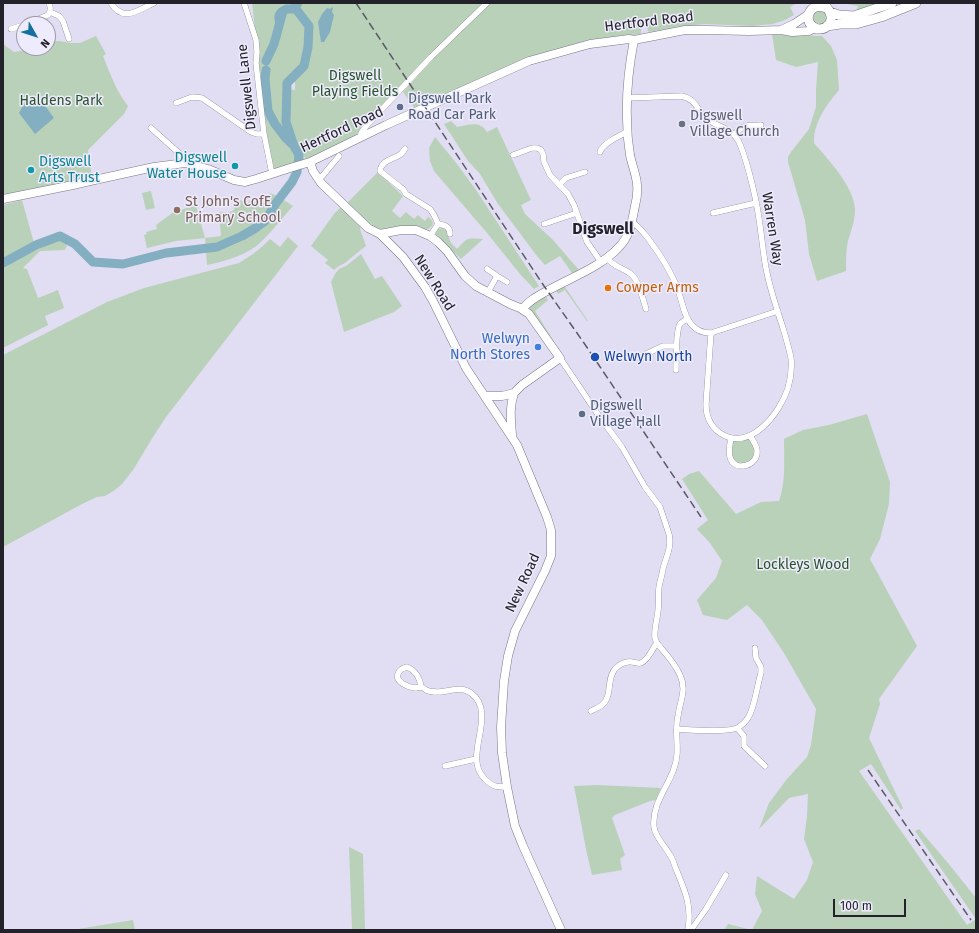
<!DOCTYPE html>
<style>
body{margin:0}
#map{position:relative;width:979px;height:933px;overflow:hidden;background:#e1ddf2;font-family:"Fira Sans",sans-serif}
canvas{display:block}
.frame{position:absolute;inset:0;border:4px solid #232129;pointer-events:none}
.north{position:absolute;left:16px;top:16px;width:40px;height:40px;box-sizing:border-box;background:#eeebfc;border:1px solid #9d9aa8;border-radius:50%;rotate:129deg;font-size:11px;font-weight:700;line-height:16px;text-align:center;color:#232129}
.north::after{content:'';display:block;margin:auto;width:14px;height:18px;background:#13709f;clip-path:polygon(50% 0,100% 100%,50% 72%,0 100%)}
.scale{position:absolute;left:833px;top:899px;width:73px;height:18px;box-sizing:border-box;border:2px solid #232129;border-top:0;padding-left:5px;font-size:12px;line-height:14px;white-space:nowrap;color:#232129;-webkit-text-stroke:3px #eeebfc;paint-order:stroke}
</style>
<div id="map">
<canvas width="979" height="933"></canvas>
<div class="frame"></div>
<div class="north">N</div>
<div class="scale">100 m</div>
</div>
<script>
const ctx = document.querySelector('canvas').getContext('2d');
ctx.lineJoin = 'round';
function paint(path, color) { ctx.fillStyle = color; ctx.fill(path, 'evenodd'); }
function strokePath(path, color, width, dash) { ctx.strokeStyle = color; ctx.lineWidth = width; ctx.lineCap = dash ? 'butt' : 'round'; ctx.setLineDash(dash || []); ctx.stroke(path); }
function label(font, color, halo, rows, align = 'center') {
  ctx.font = font + ' "Fira Sans",sans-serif'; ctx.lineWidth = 3; ctx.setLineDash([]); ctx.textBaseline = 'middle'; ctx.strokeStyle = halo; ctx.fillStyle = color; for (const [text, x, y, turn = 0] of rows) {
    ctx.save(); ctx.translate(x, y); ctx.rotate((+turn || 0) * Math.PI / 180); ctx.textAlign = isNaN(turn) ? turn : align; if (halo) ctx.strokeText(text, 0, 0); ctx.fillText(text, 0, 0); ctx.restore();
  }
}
const green = new Path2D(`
 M252 3H483L415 70 352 140 306 161 301 149 305 161 275 169C263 150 265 114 263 91 263 85 261 79 260 73 257 50 255 26 252 3ZM295 73V90L285 89 286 82Z
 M490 3H797L790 7 794 15 785 20 773 24 753 26 703 24 649 32 647 28 646 18H641V34L632 35 593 41 558 49 528 59 415 109 403 92 433 59Z
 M842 3H885L856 12 858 6Z
 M822 9 827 14V21L821 25 814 23 812 15 815 11Z
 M772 34 822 36 831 46 837 60 839 90C829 102 819 115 815 131 814 135 814 139 814 143 828 159 855 188 855 210 855 223 849 235 847 246 846 254 846 263 846 271L817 281 809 254 805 220 788 162V157L791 152 809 129 816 107V90L818 62 796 67 776 60Z
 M96 36 106 54 103 56C110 73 116 91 128 106L124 114 88 150 92 178 75 180 3 197V44L14 52 25 50 28 48H48V42L59 41 71 43H80Z
 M451 121 457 127C468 125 480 120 487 132L497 127 531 200 521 205 525 214 553 240 579 270 572 273 560 256 545 265 537 256 498 204 480 174 468 161 444 124Z
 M435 137 457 164 476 190 539 286 534 289 520 274 487 233 434 171 430 161 429 148Z
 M378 172 403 196 392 211 400 218 406 212 414 219 418 215 425 221 428 217C436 222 433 227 426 230H381C368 223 357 213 347 203Z
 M151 191 155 208 146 210 142 193Z
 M270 193 279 197 293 206C283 217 273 230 262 241 248 255 226 261 207 265L205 238 176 241 147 248 144 235 147 234 146 232 157 229 156 225 175 211 196 206 205 238 221 236 219 212H230L234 210 235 200 244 201V205H248L249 201 257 202V203L261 204V202L266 203 267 198Z
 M22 200 34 243 20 252 3 258V205Z
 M342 206 361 226 360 229 366 246C359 251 352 257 345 263 341 265 338 266 334 270L325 263 328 260 311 246 334 214Z
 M442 228 446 230 451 243 457 249C468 237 466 238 483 239L461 259 436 235V233L438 229Z
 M288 237 298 246 166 417 153 437 133 470 122 484 115 490 105 496 97 497 82 504 3 547V355L107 302 144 288 239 263 253 254 264 245 270 239 280 247Z
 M60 239 68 243 65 250 40 251 23 268 27 269 38 298 58 290 64 308 45 316 48 325 3 348V266Z
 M361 254 375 279 382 276 402 306 394 312 344 332 331 282 335 274 339 269 346 266Z
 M563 284 588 321H587L565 290 558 294 555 288Z
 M545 295 548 300 535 311 553 340 551 341 530 311V305Z
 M867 414 890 482 889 504 880 539 870 559 917 646 879 699 880 704 869 738 903 808 901 810 871 764 859 771 967 925 976 919 915 831 919 829 948 863 976 898V930H724L728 924 752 930 762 911 755 894 757 876 794 899 807 880 813 862 804 839 807 816 808 794 789 798 759 829 769 803 787 779 807 757 811 745 816 709 784 653 762 620 747 605 727 620 703 615 697 600 716 578 722 561 710 543 697 529 708 520 682 479 689 474 699 471 736 514 761 502 779 501C786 481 784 460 784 439L803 430 829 425Z
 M748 438 750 439 755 449 754 458 748 463C745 463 740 464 738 463 729 460 731 448 733 441Z
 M597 785 661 788 656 800 650 801 615 815 612 818 625 855 620 859 622 870 592 875 587 854 574 786Z
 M349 847 363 854 365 930H352Z
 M133 920 135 930H72Z`);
const water = new Path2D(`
 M286 7 287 9 285 11 280 29 278 28C274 21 272 15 279 8Z
 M333 7 332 12 334 15 330 32 324 42H321L318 22 322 14 327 8 330 9Z
 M36 98 46 107 54 118 35 134 19 113 24 104Z`);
const stream = new Path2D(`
 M296 9 299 8 302 3`);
const river = new Path2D(`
 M266 61 274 44 283 11 287 9H296
 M266 70 265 79 268 111 275 124 285 137 292 144
 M3 263 36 245 60 236 75 244 93 262 123 264 166 253 217 247 242 236 254 229 265 221 276 203 292 182 297 172 299 155 294 146 286 122 287 83 304 66 308 47 309 26 296 9V6L295 3`);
const street = new Path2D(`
 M111 3C123 23 138 10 154 3
 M244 3 256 40 257 52 256 63 258 81 264 134 271 169
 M50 12 59 16 63 21 69 39
 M27 24 48 15C51 11 51 8 49 3
 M11 29 24 25
 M627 98 682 96C699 101 695 109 706 118 716 127 730 127 738 140 743 150 746 161 749 172 753 187 757 203 759 219 762 237 763 255 767 273 771 292 777 310 783 328 786 338 789 348 791 358 792 368 791 378 788 388 780 413 750 453 720 433 710 426 706 416 706 404L711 333
 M176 103 192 97 202 98 251 132 257 134H264
 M151 128 180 154 185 163
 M734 135C743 124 748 126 761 125
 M361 137V133L368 124 431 57 487 3
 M405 149C404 150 402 153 401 154 393 160 382 159 380 171L400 187 403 189 406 194 430 209 434 215 438 224C444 225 450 226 450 234
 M600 152C603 143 619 136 627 132
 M513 155 532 148H537L541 150 543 154 544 162 550 175 568 194 574 205 587 242 601 262
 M319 180 339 156
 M559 185 566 178 585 172
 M713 213 756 203
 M632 222C638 226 643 232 647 237 660 254 671 271 678 290 682 301 684 317 692 325 697 331 703 333 711 333L778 311
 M544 224 577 213
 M430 236 438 224
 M607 258C615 268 622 267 631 274 639 280 643 300 646 309
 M487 269 497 276 507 282
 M488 292 497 276
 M646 354 663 346H676
 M560 358 599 416 622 447 645 487 660 507 669 534C672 547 666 557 663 569 662 575 660 581 659 587 658 595 659 603 658 611 657 620 654 629 655 638 656 643 658 644 661 648 668 656 676 666 680 675 687 690 680 701 678 716 675 729 678 742 677 755 675 781 651 800 654 827 655 837 665 846 670 855 673 859 674 864 676 869 685 891 692 905 688 930
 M676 370C676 362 676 330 680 324 682 322 685 320 688 319
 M731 438C730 444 728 451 730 457 734 473 759 466 757 450 756 445 753 440 750 436
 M421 687C420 678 415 670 407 667 403 668 399 670 398 674 395 682 408 687 415 688 417 688 419 687 421 687 421 687 426 689 426 690 430 692 434 692 438 692 450 692 460 685 471 693 499 714 461 757 485 779 488 782 491 785 495 786 499 787 503 787 507 787
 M591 711C594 709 599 708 602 705 613 696 606 679 615 669 620 664 625 661 632 662 635 662 638 664 641 663 648 660 652 650 656 644
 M737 728 744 736V746L765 766
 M677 729C690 730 729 733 739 727 742 725 746 721 748 718 755 707 757 685 761 673V667L756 658 755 648
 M445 766 476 759
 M691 930 706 909 726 875`);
const secondary = new Path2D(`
 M781 30 794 24 809 14
 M310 162 313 171 321 183 368 228 380 234 401 230H416L430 236 438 242 447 251 465 276 476 286 510 304 520 308 529 314 560 358 522 385 514 393 502 396H485
 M3 199 73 185 90 181 154 167 185 163 208 169 234 180 245 182 256 179 290 168 310 162 386 125 529 61 590 44 629 39 634 40 685 30H706L749 31 781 30 792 32 809 31 815 28
 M380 234 403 257 425 287 433 301 466 368 517 445 547 517 551 530V556L545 571 515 631 508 656 504 681 501 727 502 753 507 787 515 826 523 846 561 930
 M523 309C528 301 538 296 547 291 570 278 601 267 619 247 630 236 632 221 635 206 637 198 638 192 637 184 636 174 632 165 630 155 628 143 627 131 627 119 626 93 629 66 634 40
 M512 435C511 419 509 409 514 393`);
const primary = new Path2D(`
 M823 3C825 6 829 9 830 13 834 21 827 30 818 29 801 25 808 0 826 8
 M830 12 839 15 854 16 892 3
 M827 26 840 24H856L881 17 916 3`);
const rail = new Path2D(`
 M356 3 544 286 584 343 701 517
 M868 770 971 920`);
const markers = [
 [400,107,4,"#5c6f8a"],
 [682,124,4,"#6b7280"],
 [235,166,4,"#0f9aa8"],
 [31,170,4,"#0f9aa8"],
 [177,210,4,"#8d6e63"],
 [608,288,4,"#e8710a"],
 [538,347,4,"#3f7fe0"],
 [595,357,5,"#1a4fb4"],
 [582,414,4,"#5c6f8a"]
];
const streetNames = [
 ["Hertford Road",649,22,-7],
 ["Digswell Lane",247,87,-96],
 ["Hertford Road",342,130,-25],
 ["Warren Way",772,229,81],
 ["New Road",434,283,58],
 ["New Road",523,583,-65]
];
const parkNames = [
 ["Digswell",355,76],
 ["Playing Fields",355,92],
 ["Haldens Park",61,101],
 ["Lockleys Wood",803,565]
];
const serviceNames = [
 ["Digswell Park",408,99],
 ["Road Car Park",408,115],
 ["Digswell",590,406],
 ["Village Hall",590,422]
];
const worshipNames = [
 ["Digswell",690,116],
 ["Village Church",690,132]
];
const cultureNames = [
 ["Digswell",227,158],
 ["Water House",227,174],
 ["Digswell",39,162,"left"],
 ["Arts Trust",39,178,"left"]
];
const educationNames = [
 ["St John's CofE",185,202],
 ["Primary School",185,218]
];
const foodNames = [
 ["Cowper Arms",616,288]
];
const shopNames = [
 ["Welwyn",530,339],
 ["North Stores",530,355]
];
const transitNames = [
 ["Welwyn North",604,357]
];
const quarterNames = [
 ["Digswell",603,230]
];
paint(green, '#b9d1b9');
paint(water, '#83afc1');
strokePath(stream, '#83afc1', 1.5);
strokePath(river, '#83afc1', 9);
strokePath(street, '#7a7689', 6);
strokePath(secondary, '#7a7689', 9);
strokePath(primary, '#7a7689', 10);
strokePath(street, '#fff', 5.5);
strokePath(secondary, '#fff', 8);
strokePath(primary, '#fff', 9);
strokePath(rail, '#5b5965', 1.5, [8, 4]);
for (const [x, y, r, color] of markers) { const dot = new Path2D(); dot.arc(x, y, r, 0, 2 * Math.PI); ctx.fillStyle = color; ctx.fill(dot); strokePath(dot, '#eeebfc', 1.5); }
label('14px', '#232129', '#eeebfc', streetNames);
label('14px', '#27532a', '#eeebfc', parkNames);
label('14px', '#4e5e75', '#eeebfc', serviceNames, 'left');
label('14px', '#5b616d', '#eeebfc', worshipNames, 'left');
label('14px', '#0d838f', '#eeebfc', cultureNames, 'right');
label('14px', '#785e54', '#eeebfc', educationNames, 'left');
label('14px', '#c56008', '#eeebfc', foodNames, 'left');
label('14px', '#366cbe', '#eeebfc', shopNames, 'right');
label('14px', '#164399', '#eeebfc', transitNames, 'left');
label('bold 16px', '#232129', '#eeebfc', quarterNames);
</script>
